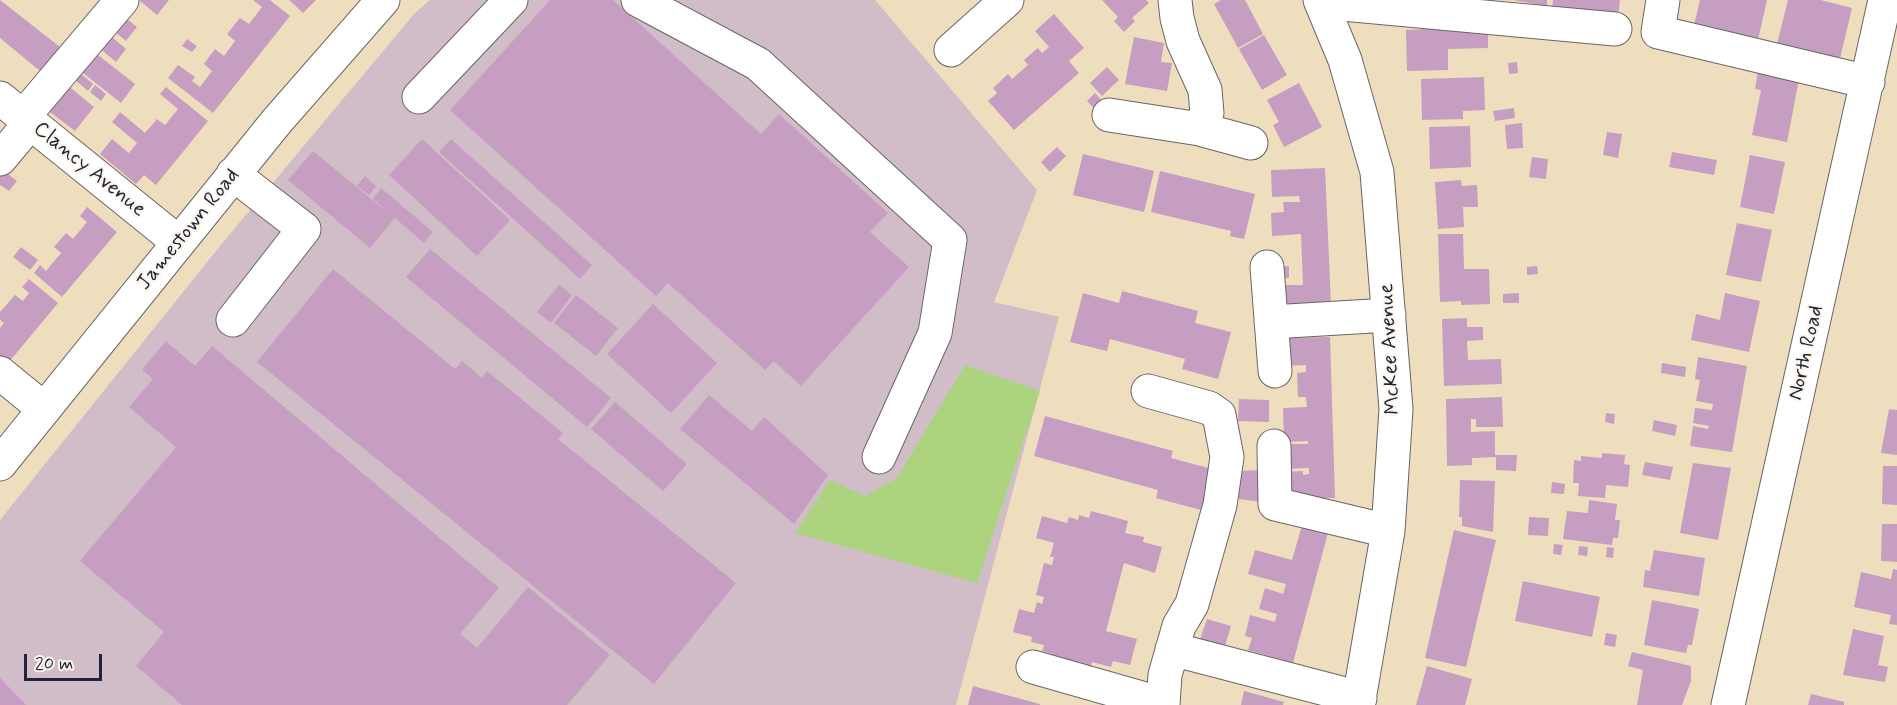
<!DOCTYPE html>
<style>
body{margin:0}
#map{position:relative;width:1897px;height:705px;overflow:hidden;background:#efdebd;font-family:Mynerve,sans-serif}
canvas{display:block}
.scale{position:absolute;left:24px;top:654px;width:78px;height:27px;box-sizing:border-box;border:3px solid #22223b;border-top:0;padding-left:8px;font-size:18px;line-height:21px;white-space:nowrap;color:#22223b;-webkit-text-stroke:4px #fbf7ec;paint-order:stroke}
</style>
<div id="map">
<canvas width="1897" height="705"></canvas>
<div class="scale">20 m</div>
</div>
<script>
const ctx = document.querySelector('canvas').getContext('2d');
ctx.lineJoin = 'round';
function paint(path, color) { ctx.fillStyle = color; ctx.fill(path, 'evenodd'); }
function strokePath(path, color, width, dash) { ctx.strokeStyle = color; ctx.lineWidth = width; ctx.lineCap = dash ? 'butt' : 'round'; ctx.setLineDash(dash || []); ctx.stroke(path); }
function label(font, color, halo, rows, align = 'center') {
  ctx.font = font + ' Mynerve,sans-serif'; ctx.lineWidth = 4.5; ctx.setLineDash([]); ctx.textBaseline = 'middle'; ctx.strokeStyle = halo; ctx.fillStyle = color; for (const [text, x, y, turn = 0] of rows) {
    ctx.save(); ctx.translate(x, y); ctx.rotate((+turn || 0) * Math.PI / 180); ctx.textAlign = isNaN(turn) ? turn : align; if (halo) ctx.strokeText(text, 0, 0); ctx.fillText(text, 0, 0); ctx.restore();
  }
}
const industrial = new Path2D(`
 M430 0H671L673 3 678 0H875L1037 190 994 302 1059 317 956 705H0V520L220 246 414 14Z`);
const green = new Path2D(`
 M965 365 1040 391 977 583 795 533 830 480 865 496 897 478Z`);
const building = new Path2D(`
 M0 0 60 47 40 71 0 38Z
 M139 0H169L157 15Z
 M253 0H270L290 16 213 113 168 78 178 65 195 77 192 81 200 87 212 71 204 64 209 57 215 49 224 56 235 41 227 34 235 24 240 18 249 24 262 7Z
 M289 0H316L303 13Z
 M550 0H613L761 134 779 114 888 213 870 232 909 267 801 386 774 361 765 370 668 283 656 296 450 110Z
 M1102 0H1146L1149 3 1132 18 1135 21 1124 32 1114 21 1118 17Z
 M1221 0H1245L1263 34 1238 48 1214 4Z
 M1513 0H1547V6Z
 M1553 0H1620L1618 17 1552 8Z
 M1700 0H1767L1758 40 1694 25Z
 M1788 0H1821L1852 8 1839 63 1776 48Z
 M121 14 137 27 126 41 110 28Z
 M1054 14 1084 48 1069 61 1079 73 1014 130 988 101 997 93 993 88 1008 74 1012 79 1028 65 1024 60 1032 53 1038 48 1042 53 1049 47 1035 31Z
 M1488 26V48L1448 49V70L1407 71 1406 30Z
 M107 33 126 49 116 62 97 46Z
 M1264 35 1287 75 1262 90 1239 49Z
 M1134 37 1164 43 1161 62 1172 63 1167 91 1125 84Z
 M187 39 197 46 192 52 182 46Z
 M93 51 135 84 121 103 78 69Z
 M1517 62 1518 73 1509 74 1508 63Z
 M1107 67 1119 80 1102 96 1090 83Z
 M1758 71 1799 79 1787 142 1752 135 1761 90 1755 89Z
 M79 72 93 84 88 91 74 79Z
 M1484 77 1485 110 1463 111V119L1422 120 1421 79Z
 M1299 83 1322 127 1284 147 1273 125 1279 122 1267 100Z
 M66 84 94 107 75 131 46 109Z
 M95 85 106 94 101 101 90 92Z
 M166 87 208 121 156 185 144 175 136 184 100 154 112 139 129 153 137 143 112 122 120 112 145 133 157 119 165 125 178 109 160 94Z
 M1095 93 1104 103 1096 110 1087 101Z
 M1514 108 1515 118 1495 121 1493 111Z
 M1522 123 1523 148 1507 149 1505 125Z
 M1470 126 1471 167 1430 169 1429 127Z
 M1607 132 1622 134 1618 158 1603 155Z
 M422 139 510 220 477 256 389 175Z
 M451 139 592 265 580 279 439 152Z
 M1057 147 1066 156 1050 172 1041 162Z
 M313 151 392 216 373 199 381 188 433 232 424 243 395 218 370 248 288 180Z
 M1672 152 1717 160 1714 175 1669 167Z
 M1083 154 1154 171 1144 212 1073 195Z
 M1750 155 1785 162 1774 214 1740 207Z
 M1532 157 1548 159 1546 179 1529 177Z
 M0 168 17 181 9 191 0 185Z
 M1325 168 1331 304 1278 311 1277 285H1303L1301 234 1272 236 1271 213 1284 212 1283 202H1300L1299 196 1272 197 1271 170Z
 M1160 171 1255 194 1244 239 1230 236 1231 231 1151 212Z
 M365 176 376 186 369 195 357 186Z
 M1461 180 1462 186 1477 185 1478 207H1463L1464 227 1438 229 1435 182Z
 M87 207 117 232 62 297 34 273 40 265 46 271 61 253 54 247 66 233 73 239 87 222 80 216Z
 M1737 223 1772 230 1761 282 1726 275Z
 M1438 234H1463L1464 269H1489L1490 304 1461 305V301L1440 302Z
 M21 247 38 260 30 270 13 257Z
 M430 249 611 398 587 427 406 277Z
 M1289 266V278H1276L1275 267Z
 M1537 266 1538 274 1527 275V267Z
 M333 269 455 369 462 361 482 378 487 371 563 433 558 439 736 583 654 684 257 362Z
 M29 279 58 303 4 368 0 365V328L4 323 0 320V312L15 295 23 301 29 293 22 287Z
 M559 285 572 295 551 323 537 312Z
 M1122 291 1198 311 1195 323 1231 332 1218 379 1182 369 1185 359 1110 339 1107 351 1070 342 1083 293 1119 303Z
 M1519 293V303H1503V294Z
 M1725 293 1760 301 1749 352 1691 340 1696 314 1720 320Z
 M576 295 618 328 596 356 554 323Z
 M653 304 717 363 671 413 607 354Z
 M1467 318V327H1483V340L1467 341 1468 360 1501 359 1502 384 1444 386 1442 319Z
 M1330 337 1335 498H1297L1285 495 1284 472 1303 471V475L1309 474V468L1284 469 1283 444H1308V441L1284 442 1283 408 1307 407 1306 397H1298L1297 373 1306 372V365L1283 366 1282 338Z
 M166 341 195 366 212 346 499 588 460 634 477 648 528 587 610 655 567 705H182L136 666 164 632 80 561 176 447 129 407 153 379 142 370Z
 M1698 357 1747 366 1732 452 1690 446 1693 426 1708 429 1709 426 1693 423 1695 408 1712 410 1713 404 1696 401 1700 380 1695 379Z
 M1662 363 1686 367 1685 377 1661 373Z
 M709 395 752 431 764 417 828 475 794 524 680 429Z
 M1502 397 1503 427H1476V419H1471V432L1495 431V455H1517L1516 471 1496 470V457L1472 458V465L1447 466 1446 399Z
 M1239 399 1269 400V422L1238 421Z
 M615 402 687 464 663 491 591 429Z
 M1889 409 1897 410V455L1881 453Z
 M1606 413 1615 414 1614 424 1605 422Z
 M1045 416 1173 451 1171 458 1212 469 1201 510 1156 498 1158 490 1034 456Z
 M1654 420 1677 425 1675 436 1652 431Z
 M1602 453 1625 455 1624 464 1630 465 1628 487 1606 485 1605 498 1578 496 1579 483H1573L1574 460 1581 461V456L1602 458Z
 M1645 462 1673 467 1670 480 1642 475Z
 M1693 463 1731 468 1718 540 1680 533Z
 M1883 466H1897V505L1882 504Z
 M1261 470V502L1239 499V471Z
 M1460 480 1495 481 1493 532 1462 526V517H1459Z
 M1552 482 1565 484 1564 494 1551 493Z
 M1589 500 1617 504 1615 520H1620L1618 538H1613L1612 545 1563 539 1567 511 1588 513Z
 M1091 511 1128 521 1125 533 1144 537 1143 542 1162 547 1155 573 1124 563 1106 631 1137 639 1130 665 1113 661 1111 667 1092 662 1090 671 1050 660 1052 654 1042 651 1044 645 1031 642 1032 637 1013 632 1019 609 1034 613 1037 602 1042 604 1044 597 1036 595 1044 563 1052 565 1054 557H1050L1054 543 1036 538 1042 516 1067 523 1069 517 1078 520 1079 515 1089 518Z
 M1529 517 1549 518 1548 536 1528 535Z
 M1303 522 1329 529 1293 663 1248 650 1252 638 1245 636 1250 615 1275 622 1277 614 1259 609 1265 588 1283 594 1286 584 1248 574 1255 550 1292 560Z
 M1882 524H1897V562L1881 561Z
 M1454 530 1496 540 1466 667 1425 658Z
 M1554 544 1563 545 1561 555 1553 554Z
 M1579 546 1588 547 1587 556 1578 555Z
 M1607 547 1614 548 1613 558 1606 557Z
 M1654 550 1705 558 1699 596 1643 587 1645 570 1650 571Z
 M1893 569 1897 570V625L1889 624 1891 615 1854 607 1861 572 1891 579Z
 M1523 581 1600 597 1592 637 1515 621Z
 M1652 600 1699 609 1692 645H1688L1686 653 1644 645Z
 M1207 619 1231 626 1225 646 1200 639Z
 M1853 629 1884 636 1878 665 1888 667 1885 682 1843 675Z
 M1606 633 1617 635 1615 647 1604 645Z
 M1632 652 1691 666V681L1682 705H1637L1643 670 1628 666Z
 M1427 666 1472 679 1465 705H1416Z
 M0 678 26 705H0Z
 M973 686 1040 704V705H968Z
 M1244 691 1284 702 1283 705H1241Z
 M1811 694 1844 702V705H1808Z`);
const minor = new Path2D(`
 M638 0 758 64 950 240 935 333 879 457
 M1175 0 1177 18 1183 41 1205 90 1207 113 1200 129
 M1320 0 1345 60 1377 172 1396 409 1388 531 1358 705
 M1663 0 1658 32 1868 82
 M1321 2 1615 29
 M951 50 1007 0
 M419 97 511 0
 M0 98 178 242
 M1109 115 1200 129 1251 143
 M23 117 122 0
 M0 159 30 123
 M1267 267 1275 371
 M233 320 304 229 233 174
 M1271 322 1389 315
 M0 373 44 409
 M1148 391 1209 408 1219 415 1227 457 1220 505 1192 604 1179 626 1165 675 1163 705
 M1274 446 1275 504 1388 531
 M0 464 277 121 383 0
 M1172 649 1360 698
 M1033 667 1163 704
 M1728 705 1885 0`);
const streetNames = [
 ["Clancy Avenue",89,170,39],
 ["Jamestown Road",189,230,-51],
 ["McKee Avenue",1391,349,-93],
 ["North Road",1807,353,-77]
];
paint(industrial, '#d1bdc8');
paint(green, '#acd37d');
paint(building, '#c69ec1');
strokePath(minor, '#6a6468', 35);
strokePath(minor, '#fff', 33);
label('21px', '#22223b', '#fbf7ec', streetNames);
</script>
